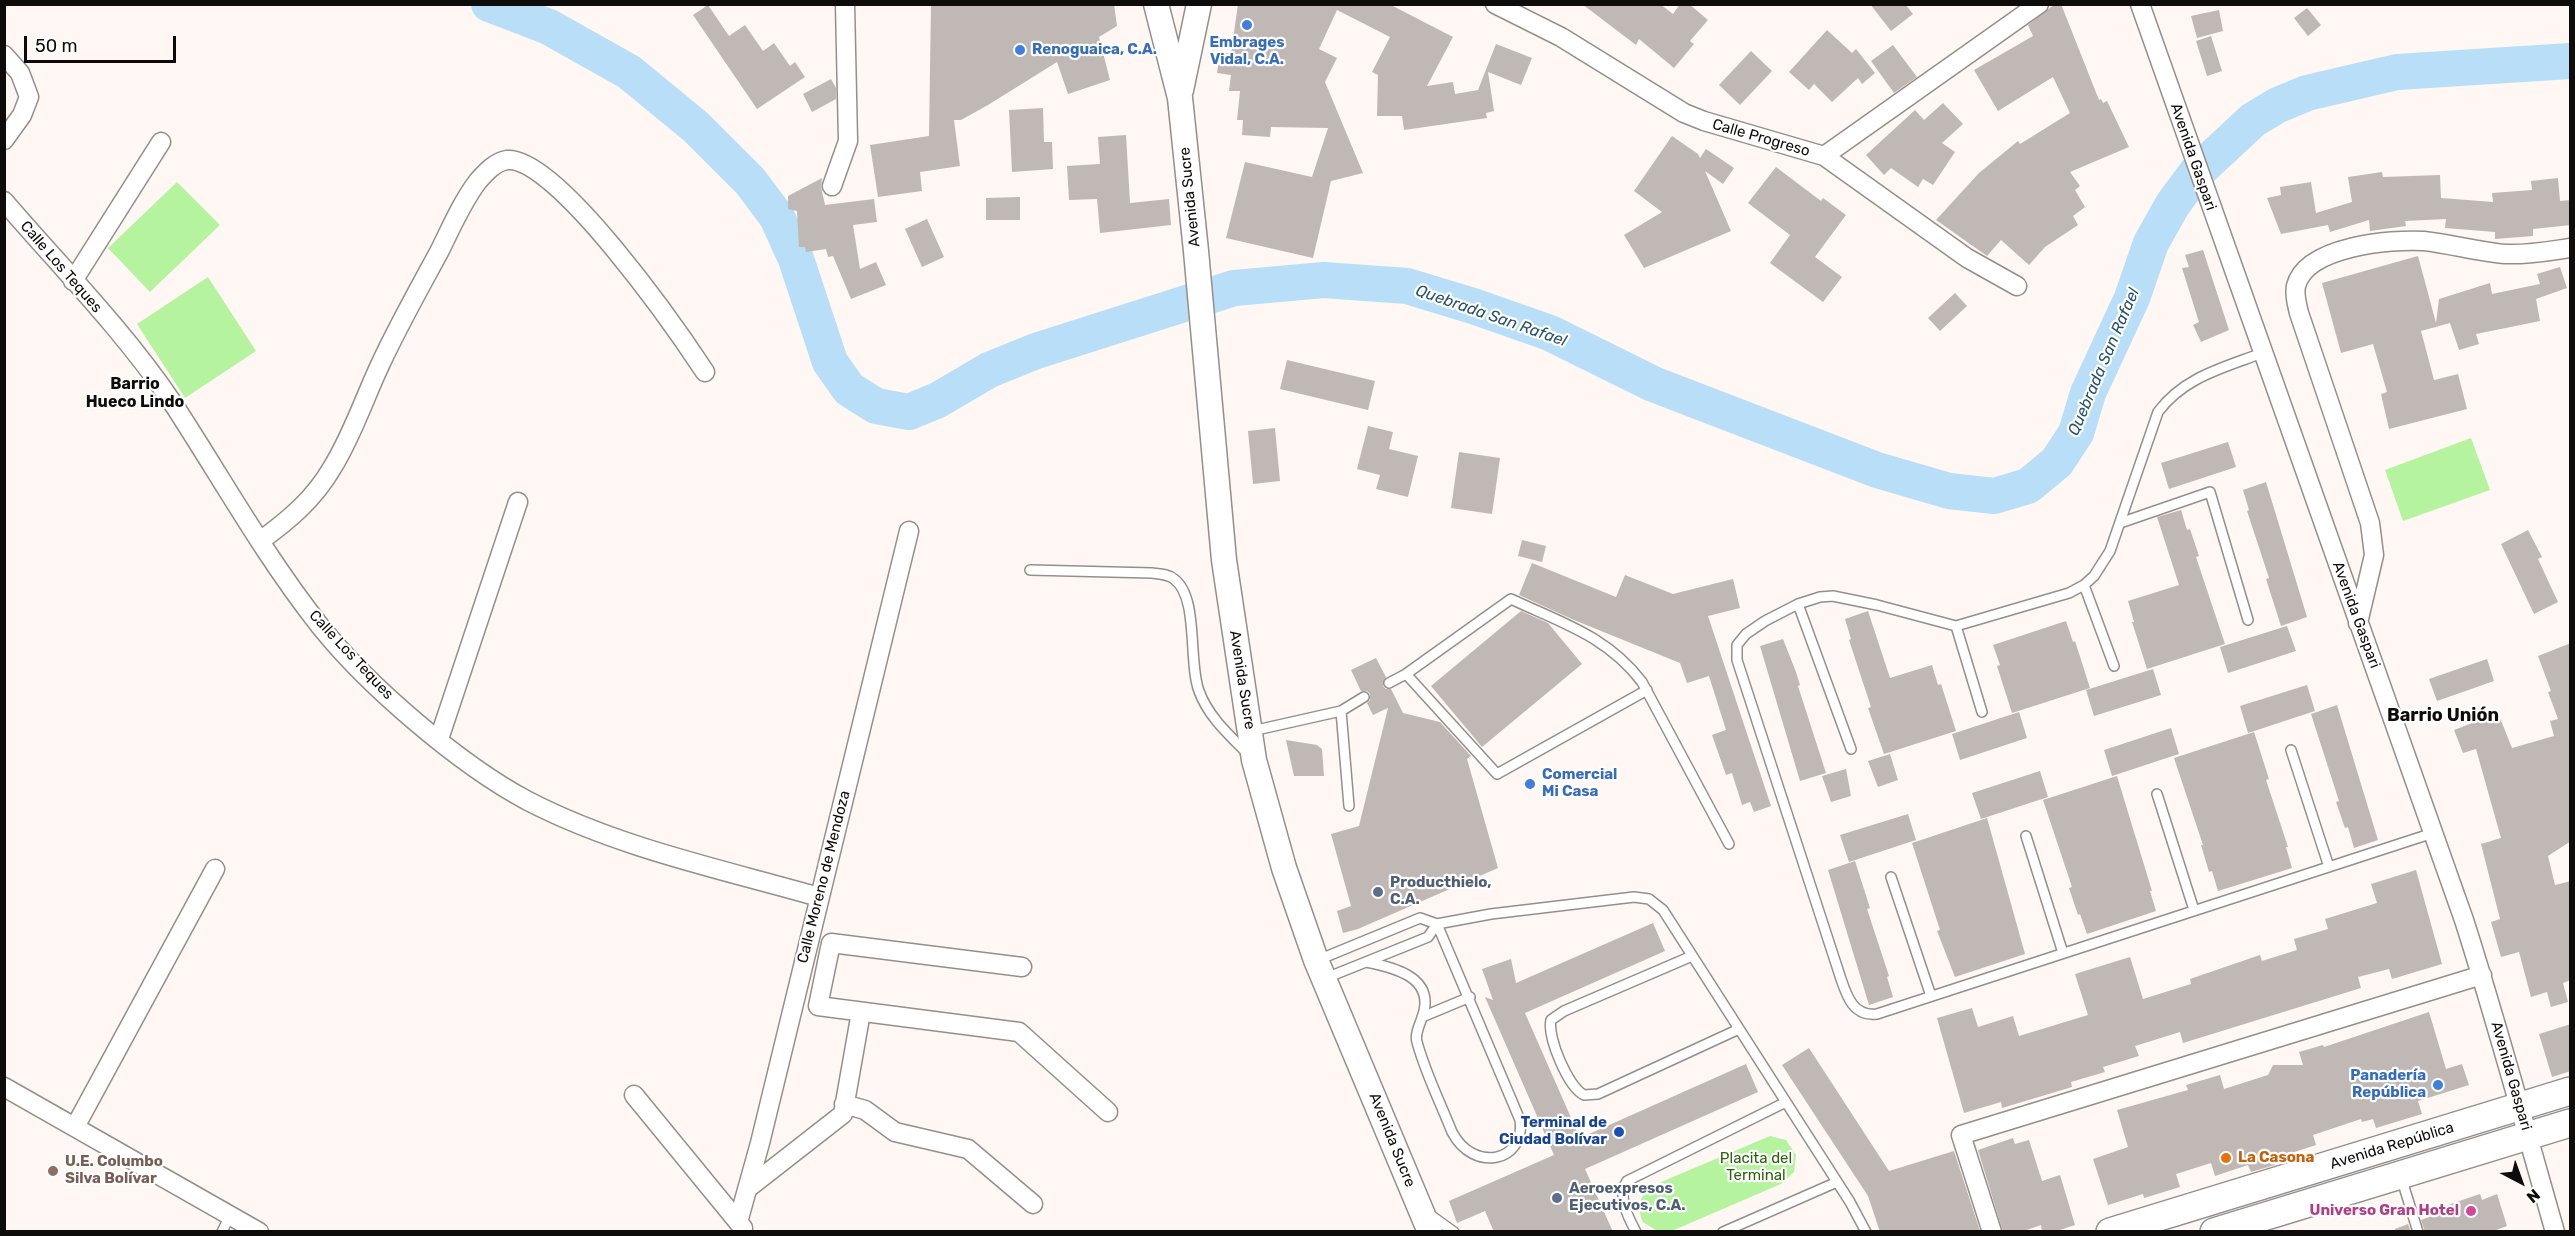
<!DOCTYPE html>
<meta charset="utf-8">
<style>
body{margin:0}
#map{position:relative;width:2575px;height:1236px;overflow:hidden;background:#fef7f3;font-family:Rubik,sans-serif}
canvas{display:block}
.frame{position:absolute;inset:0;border:6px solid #0e0c0a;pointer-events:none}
.north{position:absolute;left:2491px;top:1152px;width:60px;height:60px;-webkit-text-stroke:4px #fff;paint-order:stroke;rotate:139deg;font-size:16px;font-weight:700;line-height:24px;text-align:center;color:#0e0c0a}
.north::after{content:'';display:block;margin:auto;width:21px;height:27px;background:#0e0c0a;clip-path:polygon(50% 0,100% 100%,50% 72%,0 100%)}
.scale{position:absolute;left:24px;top:36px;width:152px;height:27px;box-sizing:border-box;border:3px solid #0e0c0a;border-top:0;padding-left:8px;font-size:18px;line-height:21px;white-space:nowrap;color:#0e0c0a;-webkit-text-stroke:4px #fff;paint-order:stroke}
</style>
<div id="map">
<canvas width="2575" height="1236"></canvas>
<div class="frame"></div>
<div class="north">N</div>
<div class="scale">50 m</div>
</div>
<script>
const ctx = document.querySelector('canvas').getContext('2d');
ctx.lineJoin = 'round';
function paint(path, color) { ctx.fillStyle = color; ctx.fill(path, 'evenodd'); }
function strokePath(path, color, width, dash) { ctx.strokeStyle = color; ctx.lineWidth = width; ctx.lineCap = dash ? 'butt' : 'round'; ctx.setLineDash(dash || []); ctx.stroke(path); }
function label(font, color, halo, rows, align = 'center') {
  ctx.font = font + ' Rubik,sans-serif'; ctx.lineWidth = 4.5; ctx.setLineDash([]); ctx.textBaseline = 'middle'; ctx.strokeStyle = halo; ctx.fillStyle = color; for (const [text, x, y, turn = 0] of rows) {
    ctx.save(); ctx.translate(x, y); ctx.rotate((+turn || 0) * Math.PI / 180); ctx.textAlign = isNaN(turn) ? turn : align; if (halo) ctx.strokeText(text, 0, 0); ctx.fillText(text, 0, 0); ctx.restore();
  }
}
const green = new Path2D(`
 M177 182 220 225 150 292 108 248Z
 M208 277 256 351 185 398 137 324Z
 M2471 438 2490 490 2403 521 2385 470Z
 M1770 1136 1786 1140 1796 1155 1794 1172 1781 1184 1674 1230 1657 1231 1643 1222C1636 1206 1640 1194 1654 1185Z`);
const river = new Path2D(`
 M489 4 549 27 629 72 696 127 750 181 777 217 796 259 830 362 849 389 876 406 909 412 938 400 989 370 1036 351 1234 288 1324 280 1407 286 1473 306 1550 333 1653 384 1877 470 1949 491 1994 496 2028 486 2057 462 2076 433 2088 393 2132 298 2151 243 2173 204 2196 173 2253 120 2278 105 2307 93 2397 72 2570 61`);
const building = new Path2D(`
 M931 4H1114L1117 26 1099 37 1110 80 1068 94 1057 62 988 105 961 120H954L960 166 920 172 922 191 878 197 870 145 929 136Z
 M1238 4H1389L1453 37 1427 86 1453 82 1455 94 1478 90 1496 44 1532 58 1521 85 1488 72 1494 111 1486 113 1487 118 1404 130 1402 116H1377L1378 75 1372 72 1390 37 1337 10 1319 49 1337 58 1325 82 1363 173 1331 181 1313 258 1226 238 1245 162 1312 177 1328 128 1271 127 1270 137 1242 135 1243 120H1237L1240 91H1229L1231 75 1217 73 1220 52 1231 54Z
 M1582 4H1660L1673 14 1680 4H1689L1708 20 1690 41 1694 44 1674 68 1639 39 1636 45Z
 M1870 4H1905L1913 14 1891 31Z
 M2055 4H2061L2099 100 2101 99 2103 103 2107 101 2129 147 2070 172 2080 186 2075 190 2085 207 2073 216 2078 225 2045 247 2029 265 2001 240 1987 256 1936 220 1979 173 2018 141 2020 144 2070 113 2053 77 1998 111 1974 70 2033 36 2028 25Z
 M708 5 729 36 745 25 763 51 774 43 790 66 795 62 805 77 757 109 693 15Z
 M2307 8 2321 25 2308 36 2294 18Z
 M2219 10 2223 31 2197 38 2191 16Z
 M1827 30 1852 53 1856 49 1875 73 1862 84 1858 78 1832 102 1814 84 1809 90 1789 72Z
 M2211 36 2222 71 2207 76 2196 41Z
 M1893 45 1917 77 1894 93 1871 61Z
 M1751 51 1772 71 1740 105 1719 85Z
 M831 79 836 88V99L812 112 803 94Z
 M1943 103 1963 124 1942 143 1955 152 1933 185 1923 179 1918 187 1891 168 1884 175 1866 155 1915 110 1924 120Z
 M1043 108 1044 142H1052L1053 169 1012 172 1009 110Z
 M1126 135 1130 203 1169 199 1171 225 1100 233 1097 199 1069 200 1067 166 1100 164 1098 137Z
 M1672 136 1698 154 1700 158 1706 149 1734 168 1723 184 1705 171 1731 231 1644 268 1624 235 1662 212 1634 191Z
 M1776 167 1821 201 1823 198 1846 215 1815 257 1842 277 1823 302 1770 263 1790 235 1748 203Z
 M2382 172 2383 177 2440 175 2441 198 2493 202 2492 193 2532 190 2531 181 2558 178 2560 201 2571 200V225L2533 229V236L2495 239V232L2445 228 2446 219 2405 221 2406 226 2370 231 2369 220 2330 232 2328 225 2281 234 2267 198 2281 195 2280 187 2311 182 2316 213 2352 202 2348 177Z
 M822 178 821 187 825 205 874 199 877 222 853 225 860 269 876 262 886 285 851 299 833 256 828 257 826 249 806 252 805 247H799L797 211 788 209V196Z
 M1020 197V220H986V198Z
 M927 219 944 257 922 267 905 229Z
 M2203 250 2229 330 2201 342 2193 325 2199 322 2182 268 2189 267 2185 255Z
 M2418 256 2436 323 2439 299 2490 283 2492 294 2540 284 2537 274 2560 267 2567 288 2536 299 2540 321 2476 334 2479 344 2459 350 2450 323 2421 331 2434 380 2458 374 2467 409 2389 429 2381 394 2387 392 2373 344 2341 353 2322 283Z
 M1955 293 1967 306 1940 331 1928 318Z
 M1287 360 1375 381 1368 410 1280 389Z
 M1368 426 1393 432 1389 449 1418 456 1408 497 1376 489 1380 475 1357 469Z
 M1275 428 1280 481 1253 484 1248 431Z
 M2228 442 2236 467 2169 489 2161 463Z
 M1459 452 1500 458 1492 514 1451 508Z
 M2266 482 2307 617 2281 626 2266 579 2269 578 2247 511 2249 510 2243 490Z
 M2181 510 2187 530 2190 529 2199 556 2196 557 2225 644 2147 669 2132 622H2134L2128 601 2179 585 2157 517Z
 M2528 530 2542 557 2538 559 2558 602 2534 614 2501 544Z
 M1522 540 1546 546 1542 562 1518 556Z
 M1532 563 1616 597 1625 575 1673 594 1733 579 1740 608 1708 616 1771 806 1754 812 1750 802 1742 805 1732 773 1726 775 1712 735 1726 730 1709 676 1687 683 1680 663 1574 620 1519 595Z
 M1521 611 1548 623 1582 664 1482 747 1431 686Z
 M1868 611 1890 678 1932 665 1938 685 1941 684 1956 731 1884 754 1868 708 1871 707 1849 640 1851 639 1845 619Z
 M2066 621 2073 642 2075 641 2090 688 2012 713 1997 666 2000 665 1993 645Z
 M2287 626 2296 651 2228 673 2220 647Z
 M1783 639 1796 672 1800 685 1798 686 1826 773 1800 781 1760 646Z
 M2571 643V841L2548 856 2555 885 2571 881V980L2563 983 2568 1002 2551 1007 2547 992 2531 997 2519 952 2501 957 2491 922 2500 919 2481 844 2501 838 2476 749 2463 753 2454 730 2498 713 2512 748 2554 736 2550 721 2558 719 2548 692 2551 691 2538 656Z
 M1376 658 1386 677 1383 686 1386 689H1391L1403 713 1440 722 1471 756 1467 759 1498 868 1358 929 1343 933 1337 911 1351 906 1331 834 1359 826 1388 708 1373 715 1367 703 1370 700V694L1367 691H1361L1351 670Z
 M2487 659 2494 681 2437 701 2429 679Z
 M2153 669 2161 695 2094 716 2086 690Z
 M2307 685 2315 711 2248 733 2240 706Z
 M2337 705 2378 840 2354 848 2348 827 2345 828 2336 802 2339 801 2311 714Z
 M2019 712 2027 738 1960 760 1952 734Z
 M2171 728 2179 754 2112 776 2104 750Z
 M2254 732 2269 779 2266 780 2288 847H2286L2292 868 2218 891 2212 871 2209 872 2201 845H2203L2174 758Z
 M1286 740 1317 745 1322 749 1324 776H1294Z
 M1890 754 1898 780 1878 787 1868 761Z
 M1846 769 1851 796 1831 802 1822 776Z
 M2040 771 2048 797 1981 819 1972 793Z
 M2117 776 2152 891H2150L2156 911 2087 934 2080 914 2078 915 2069 888 2072 887 2043 800Z
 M1908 814 1916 840 1849 862 1840 835Z
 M1987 818 2025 954 1955 977 1937 931 1940 930 1912 843Z
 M1855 861 1870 908 1867 909 1889 976 1887 977 1893 997 1869 1005 1828 870Z
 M2416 870 2442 964 2392 979 2389 969 2358 977 2361 988 2183 1043 2180 1032 2135 1046 2139 1056 2103 1067 2105 1072 2071 1082 2072 1087 2002 1108 2001 1102 1964 1113 1937 1018 1972 1008 1978 1027 2013 1016 2019 1036 2088 1015 2075 974 2130 957 2143 999 2191 984 2190 979 2260 955 2262 961 2297 950 2294 939 2328 929 2325 919 2377 903 2371 884Z
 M1653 923 1665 951 1525 1013 1580 1138 1746 1064 1758 1092 1585 1169 1613 1232H1494L1485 1211 1457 1223 1449 1201 1554 1155 1485 997 1493 1000 1482 969 1511 959 1516 983Z
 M2429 1012 2446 1069 2462 1064 2469 1085 2418 1101 2422 1114 2376 1128 2373 1119 2362 1122 2361 1119 2313 1135 2316 1145 2273 1159 2275 1165 2251 1172 2248 1165 2215 1176 2211 1163 2176 1174 2180 1187 2144 1198 2143 1194 2108 1205 2093 1159 2128 1147 2117 1110 2188 1090 2186 1085 2220 1075 2224 1089 2268 1075 2273 1065H2303L2299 1052 2323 1045 2324 1047Z
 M2571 1024V1071L2552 1077 2539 1034Z
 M1809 1048 1889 1171 1954 1151 1980 1231 1880 1232 1868 1196 1782 1065Z
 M2013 1138 2015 1144 2029 1140 2042 1181 2060 1175 2075 1225 2054 1232H2042L2041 1225 2021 1232H2003L1978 1150Z
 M2480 1194 2482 1200 2497 1194 2507 1226 2491 1232H2425L2421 1220 2437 1214 2436 1209Z
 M2408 1224 2411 1232H2395V1229Z`);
const lane = new Path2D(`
 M2262 353C2223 368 2184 377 2158 412L2110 551 2094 576 2084 585 2069 593 1956 626 1877 605 1833 596 1820 597 1798 604 1765 621 1746 634 1737 645V660L1841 979C1847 997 1854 1017 1877 1014L2433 833
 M2120 523 2210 492 2248 620
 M1030 570 1152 573C1160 574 1168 574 1174 579 1199 597 1188 662 1199 691 1208 716 1228 734 1247 753
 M2084 585 2114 666
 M1798 604 1851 749
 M1956 626 1982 712
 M1406 674 1497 774 1647 690
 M1389 683 1406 674 1511 599C1562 623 1607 636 1642 682L1729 844
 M1341 711 1349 806
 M1252 731 1341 711 1364 697
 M2291 750 2329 867
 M2157 794 2194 910
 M2026 836 2063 953
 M1891 877 1931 996
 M1692 956 1564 1011 1551 1020C1547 1037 1568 1087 1584 1095L1598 1094 1739 1029
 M1318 960 1420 918 1437 924 1491 914 1634 897 1649 899 1663 910 1850 1202 1866 1232
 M1366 962C1392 967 1432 976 1424 1011 1422 1021 1414 1033 1417 1042 1425 1072 1440 1102 1452 1132 1474 1174 1526 1161 1520 1120L1437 924
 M1326 978 1428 937 1437 924
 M1422 1017 1470 997
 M2401 1177 2418 1232
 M1429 1214 1454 1232
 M222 1232 230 1215
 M1636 1232C1628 1217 1617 1196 1627 1181L1786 1102
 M1723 1232 1837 1182`);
const street = new Path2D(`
 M1495 4 1561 37 1684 113 1704 121 1824 156 1967 258 2017 286
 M2140 4 2464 920C2497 1023 2525 1127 2555 1232
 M4 55 20 73 29 97 22 115 4 140
 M1824 156 2039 4
 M832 186 848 141 845 4
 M4 201C60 266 124 331 172 402 221 477 264 555 320 626 368 686 460 765 528 801 619 848 721 869 819 897
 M73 281 161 142
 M260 541C289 520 314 499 332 468 352 436 364 399 380 365 398 326 419 289 439 252 451 228 462 202 478 181 486 172 495 162 507 160 556 155 678 331 705 372
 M2358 623 2374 555 2370 523 2299 313C2297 304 2294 295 2296 286 2306 246 2391 239 2424 241 2451 244 2479 252 2506 254 2528 255 2549 251 2570 248
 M439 739 518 502
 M1022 967 831 943 818 1006 1019 1032 1108 1112
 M4 1087 259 1232
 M634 1095 743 1228
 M844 1104 865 1110 895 1132 968 1149 1033 1204
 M75 1127 215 869
 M747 1189 843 1114 861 1012
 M738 1222 760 1143 909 531
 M1992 1232 1961 1135 2482 975`);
const secondary = new Path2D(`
 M1156 4 1180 98 1196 251 1224 560 1254 760 1284 868 1316 960 1430 1232
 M1181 90 1199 4`);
const primary = new Path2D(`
 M2110 1232 2570 1091
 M2214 1232 2570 1123`);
const markers = [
 [1247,25,6,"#3f7fe0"],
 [1020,50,6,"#3f7fe0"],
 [1530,784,6,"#3f7fe0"],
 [1378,892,6,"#5c6f8a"],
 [2438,1085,6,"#3f7fe0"],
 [1619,1132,6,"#1a4fb4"],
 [2226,1158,6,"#e8710a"],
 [53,1171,6,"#8d6e63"],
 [1557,1198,6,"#5c6f8a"],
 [2471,1211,6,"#d1479c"]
];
const shopNames = [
 ["Embrages",1247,43,"center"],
 ["Vidal, C.A.",1247,60,"center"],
 ["Renoguaica, C.A.",1032,50],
 ["Comercial",1542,775],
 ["Mi Casa",1542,792],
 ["Panadería",2426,1076,"right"],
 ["República",2426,1093,"right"]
];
const streetNames = [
 ["Calle Progreso",1761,138,16],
 ["Avenida Gaspari",2193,157,71],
 ["Avenida Sucre",1190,197,-96],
 ["Calle Los Teques",61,267,49],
 ["Avenida Gaspari",2356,615,70],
 ["Calle Los Teques",351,655,47],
 ["Avenida Sucre",1242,680,81],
 ["Calle Moreno de Mendoza",824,877,-76],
 ["Avenida Gaspari",2511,1076,74],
 ["Avenida Sucre",1392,1140,68],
 ["Avenida República",2392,1146,-17]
];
const serviceNames = [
 ["Producthielo,",1390,883],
 ["C.A.",1390,900],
 ["Aeroexpresos",1569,1189],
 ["Ejecutivos, C.A.",1569,1206]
];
const transitNames = [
 ["Terminal de",1607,1123],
 ["Ciudad Bolívar",1607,1140]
];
const foodNames = [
 ["La Casona",2238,1158]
];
const parkNames = [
 ["Placita del",1756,1159],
 ["Terminal",1756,1176]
];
const educationNames = [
 ["U.E. Columbo",65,1162],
 ["Silva Bolívar",65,1179]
];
const hotelNames = [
 ["Universo Gran Hotel",2459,1211]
];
const waterNames = [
 ["Quebrada San Rafael",1491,316,19],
 ["Quebrada San Rafael",2104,362,-67]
];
const neighbourhoodNames = [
 ["Barrio",135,384],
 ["Hueco Lindo",135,402]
];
const quarterNames = [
 ["Barrio Unión",2443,716]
];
paint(green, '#b6f39e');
strokePath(river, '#b9def7', 36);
paint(building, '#bfb8b5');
strokePath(lane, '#958f8b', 12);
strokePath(street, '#958f8b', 21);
strokePath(secondary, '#958f8b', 27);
strokePath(primary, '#958f8b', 30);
strokePath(lane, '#fff', 9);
strokePath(street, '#fff', 18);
strokePath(secondary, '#fff', 24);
strokePath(primary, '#fff', 27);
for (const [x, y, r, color] of markers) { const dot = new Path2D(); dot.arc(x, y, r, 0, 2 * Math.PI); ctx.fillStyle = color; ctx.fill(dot); strokePath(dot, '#fff', 2); }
label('bold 15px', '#366cbe', '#fff', shopNames, 'left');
label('15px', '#0e0c0a', '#fff', streetNames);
label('bold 15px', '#4e5e75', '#fff', serviceNames, 'left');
label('bold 15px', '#164399', '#fff', transitNames, 'right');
label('bold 15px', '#c56008', '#fff', foodNames, 'left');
label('15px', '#2c620c', '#fff', parkNames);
label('bold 15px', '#785e54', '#fff', educationNames, 'left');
label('bold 15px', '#b23c85', '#fff', hotelNames, 'right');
label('italic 16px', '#27526b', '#fff', waterNames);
label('bold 16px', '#0e0c0a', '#fff', neighbourhoodNames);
label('bold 18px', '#0e0c0a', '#fff', quarterNames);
</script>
